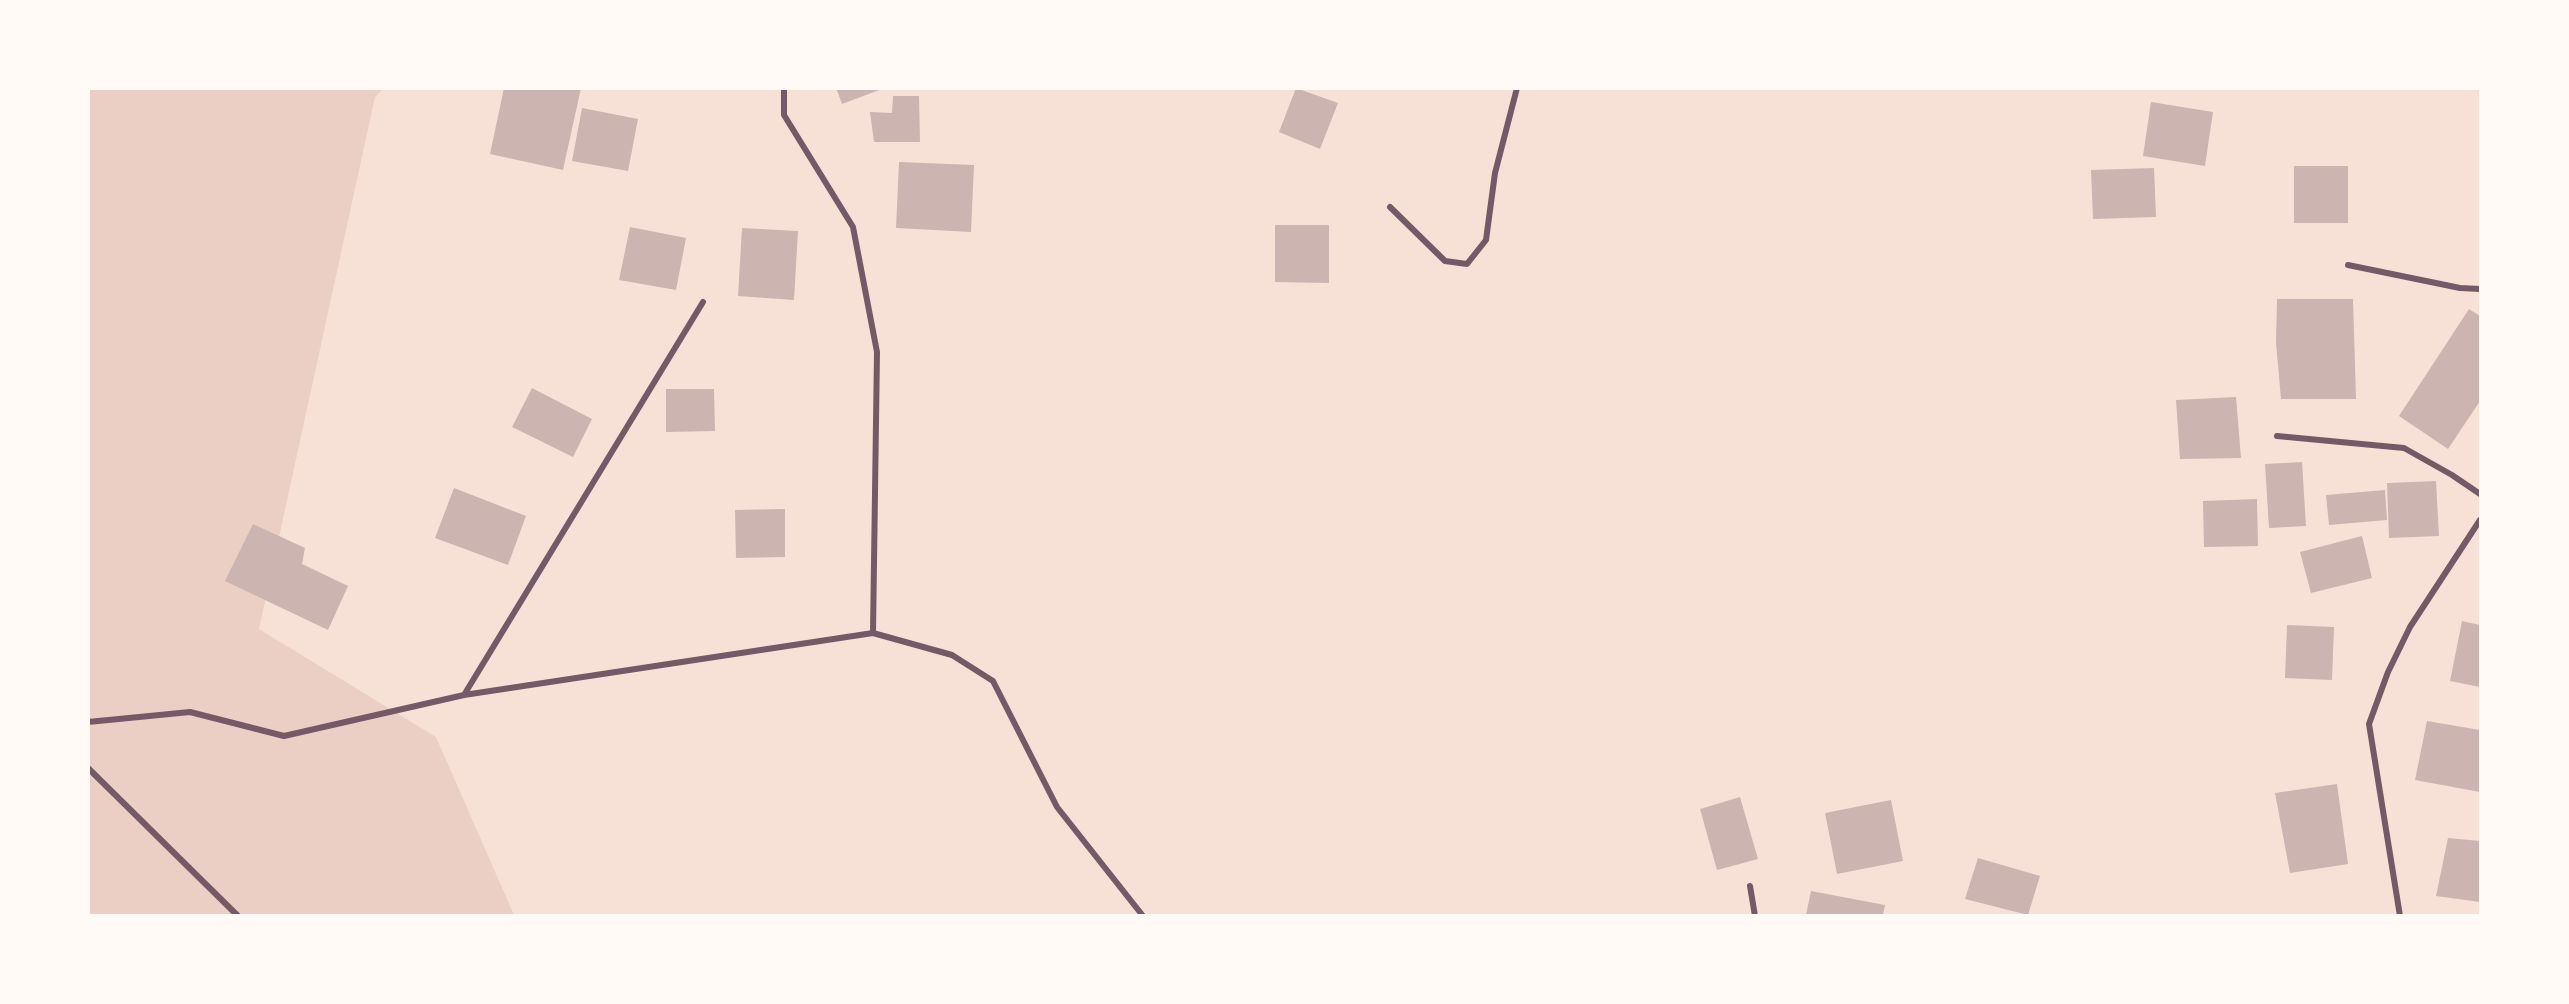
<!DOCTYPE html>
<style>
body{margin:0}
#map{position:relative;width:2569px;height:1004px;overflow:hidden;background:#f7e1d7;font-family:Cabin,sans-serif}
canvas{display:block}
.frame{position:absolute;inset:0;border:90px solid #fffaf5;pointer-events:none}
</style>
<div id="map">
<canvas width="2569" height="1004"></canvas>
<div class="frame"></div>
</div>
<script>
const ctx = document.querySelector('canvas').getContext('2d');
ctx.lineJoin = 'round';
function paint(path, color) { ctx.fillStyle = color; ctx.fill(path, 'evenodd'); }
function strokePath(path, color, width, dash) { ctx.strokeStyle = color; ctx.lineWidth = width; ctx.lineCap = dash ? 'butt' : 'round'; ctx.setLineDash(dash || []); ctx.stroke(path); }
const green = new Path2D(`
 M88 89H383L375 97 259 629 436 737 514 915H89Z`);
const building = new Path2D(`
 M504 88H581L563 170 490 154Z
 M836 88H882V89L842 104Z
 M1296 88 1338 103 1320 149 1279 132Z
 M893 96H919L920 142H874L870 112 892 113Z
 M2151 102 2213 112 2205 166 2143 156Z
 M582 108 638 119 628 171 572 161Z
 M899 162 974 165 971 232 896 228Z
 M2294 166H2348V223H2294Z
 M2154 168 2156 217 2093 219 2091 170Z
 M1275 225H1329V283L1275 282Z
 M630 227 686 238 676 290 619 280Z
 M742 228 798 231 794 300 738 296Z
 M2277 299H2353L2356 399H2281L2276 343Z
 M2469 309 2480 316V401L2448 449 2399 416Z
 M532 388 592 419 573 457 512 427Z
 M666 389H714L715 431 666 432Z
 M2236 397 2241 458 2180 459 2176 400Z
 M2302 462 2306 526 2269 528 2265 464Z
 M2436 481 2439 536 2389 538 2387 483Z
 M454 488 526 516 508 565 435 538Z
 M2385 490 2387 520 2329 525 2326 495Z
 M2257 499 2258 546 2204 547 2203 501Z
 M785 509V557L736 558 735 510Z
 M253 524 305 548 302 564 348 586 328 630 225 581Z
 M2362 536 2372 578 2311 593 2300 552Z
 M2462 621 2480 625V687L2450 681Z
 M2287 625 2334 627 2332 680 2285 678Z
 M2427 721 2480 730V792L2415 780Z
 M2337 784 2348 864 2290 873 2275 793Z
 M1740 797 1758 859 1717 870 1700 809Z
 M1891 800 1903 861 1837 874 1825 813Z
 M2448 838 2480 841V902L2436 896Z
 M1978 858 2040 876 2028 915 1965 899Z
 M1811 891 1885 905 1883 915H1806Z`);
const minor = new Path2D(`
 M784 88V115L853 227 877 352 873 633
 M1390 207 1445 261 1467 264 1486 240 1495 173 1517 88
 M2348 265 2460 288 2480 289
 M2277 436 2404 448 2452 475 2480 494
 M464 695 703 302
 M88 722 190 712 284 736 464 695 873 633 952 655 993 681 1057 807 1143 916
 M88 768 238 916
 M1750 886 1755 916
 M2400 916 2369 724 2388 672 2410 627 2480 520`);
paint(green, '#ebcfc5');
paint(building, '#ccb4b1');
strokePath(minor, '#755966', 6);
</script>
